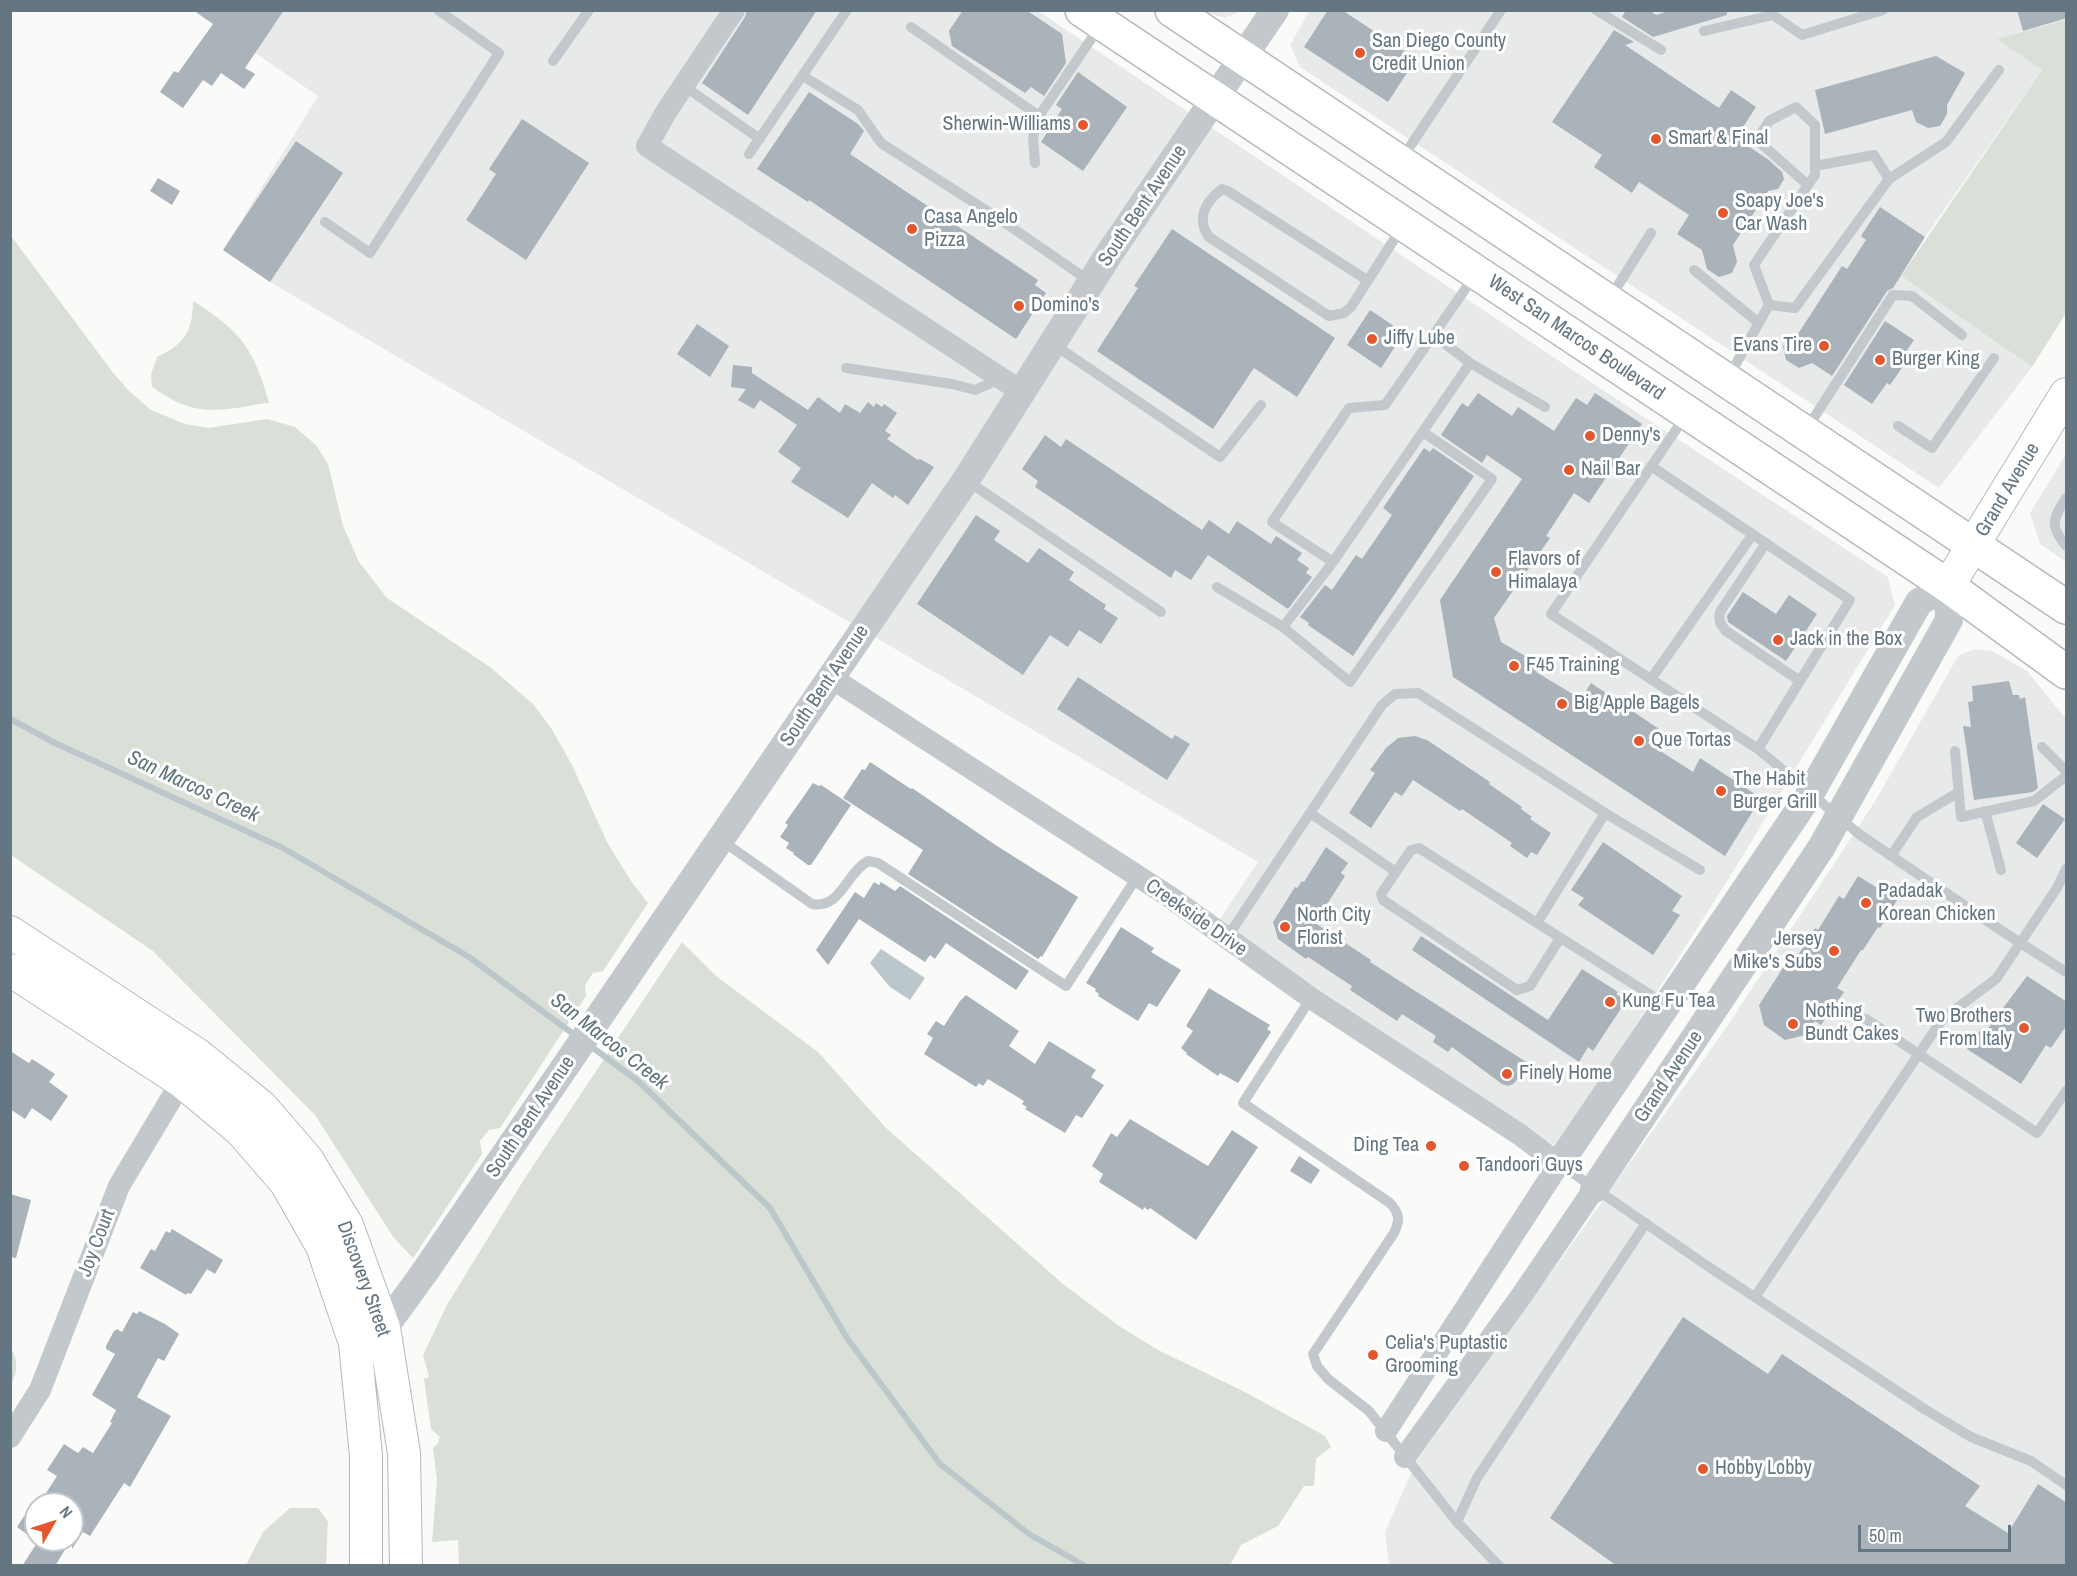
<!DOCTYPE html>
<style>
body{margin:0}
#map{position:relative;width:2077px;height:1576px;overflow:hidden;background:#fafaf8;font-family:"Archivo Narrow",sans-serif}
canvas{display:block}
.frame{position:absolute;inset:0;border:12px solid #657683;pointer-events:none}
.north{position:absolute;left:24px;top:1492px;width:60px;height:60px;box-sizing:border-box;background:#fff;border:2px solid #c1c8cd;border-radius:50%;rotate:51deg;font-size:16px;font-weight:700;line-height:24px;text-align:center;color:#657683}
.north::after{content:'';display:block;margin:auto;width:21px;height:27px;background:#e4572e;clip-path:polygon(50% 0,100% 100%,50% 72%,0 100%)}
.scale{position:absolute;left:1858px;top:1525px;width:153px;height:27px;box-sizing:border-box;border:3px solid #657683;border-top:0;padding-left:8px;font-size:18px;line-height:21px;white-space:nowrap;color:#657683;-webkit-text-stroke:4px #fff;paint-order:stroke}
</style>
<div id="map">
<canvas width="2077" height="1576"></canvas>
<div class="frame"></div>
<div class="north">N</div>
<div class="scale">50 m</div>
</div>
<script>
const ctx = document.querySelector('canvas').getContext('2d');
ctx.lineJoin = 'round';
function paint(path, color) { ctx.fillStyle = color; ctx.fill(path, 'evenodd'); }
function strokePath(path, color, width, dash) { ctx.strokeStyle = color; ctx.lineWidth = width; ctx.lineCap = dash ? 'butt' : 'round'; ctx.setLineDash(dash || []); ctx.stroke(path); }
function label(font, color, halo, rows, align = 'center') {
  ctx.font = font + ' "Archivo Narrow",sans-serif'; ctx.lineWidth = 6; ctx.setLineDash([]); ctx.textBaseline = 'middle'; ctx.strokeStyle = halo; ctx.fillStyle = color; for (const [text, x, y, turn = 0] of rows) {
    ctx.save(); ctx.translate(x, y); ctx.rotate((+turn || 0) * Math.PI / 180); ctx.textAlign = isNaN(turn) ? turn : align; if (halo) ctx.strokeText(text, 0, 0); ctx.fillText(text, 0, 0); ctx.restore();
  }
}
const built = new Path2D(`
 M1310 10 2066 11V20L1998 39 2042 70 1925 237 1901 276 2032 367 1939 488 1300 67 1290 45Z
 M194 11H1038L1580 375 1888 577 1895 605 1734 870 1558 1148 1218 922 1258 862 270 282 223 250 318 96Z
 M1203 11H1242L1224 18Z
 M2066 454V562L2040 544 2030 513Z
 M1975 649 1992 651 2027 671 2066 719V1565H1389L1385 1532 1416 1462 1726 1028 1874 803 1958 656Z`);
const green = new Path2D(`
 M2066 20V313L2032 367 1901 276 2042 70 1997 39Z
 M11 236 114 374 128 390 151 410 185 424 208 428 267 419 295 427 316 445 328 464 343 526 359 562 387 598 490 667 533 704 551 728 572 765 608 844 631 881 648 903 603 971 593 973 585 985 586 996 500 1128 489 1130 480 1141 482 1154 413 1258 394 1238 315 1115 153 951 11 855Z
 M193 301C241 331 254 349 269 403 257 403 248 407 236 408 199 413 183 408 152 387L151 374 157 357C184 344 193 332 193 301Z
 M682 942 716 976 818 1052 886 1128 1063 1284 1119 1326 1160 1351 1247 1393 1325 1436 1331 1447 1316 1459 1314 1486H1304L1278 1526 1241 1545 1230 1565H459L458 1540 432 1542 437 1480 433 1448 438 1443 440 1437 431 1429 424 1379 429 1377 423 1355 447 1305 523 1181Z
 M11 1348C18 1360 18 1372 11 1384Z
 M290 1508H318L328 1522 326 1565H246L263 1532Z`);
const water = new Path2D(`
 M881 949 925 978 910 1000 890 987 870 963Z`);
const stream = new Path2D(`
 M10 719 55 743 283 848 469 957 576 1036
 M589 1045 638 1081 770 1208 847 1338 940 1464 1029 1534 1085 1566`);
const building = new Path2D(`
 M193 10H284L245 68 255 74 244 89 221 73 212 86 203 80 183 108 160 92 174 71 178 73 213 24Z
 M747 10H817L748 115 702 83 745 17Z
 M963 10H1026L1062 34 1066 63 1044 96 1031 87 1025 93 952 46 949 31Z
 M1328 10H1342L1416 59 1388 102 1304 47Z
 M1626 10H1649L1656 15 1672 10H1727V15L1653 37 1622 17Z
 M2017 10H2067V18L2023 31Z
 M1614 30 1634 42 1625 45 1719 108 1731 90 1756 107 1736 138 1769 160 1782 172 1784 179 1778 189 1768 191 1733 245 1737 262 1732 273 1719 277 1707 269 1702 250 1677 234 1689 215 1639 182 1632 193 1594 167 1602 155 1552 122Z
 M1936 56 1965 73 1947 105V114L1940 126 1928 128 1916 122 1912 110 1825 134 1815 90Z
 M1078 72 1127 107 1083 171 1041 142 1062 109 1056 105Z
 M809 92 858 124 864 131 850 154 1038 280 1035 285 1046 293 1016 339 809 200 808 202 757 169Z
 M522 119 589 163 526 260 466 220 496 174 489 169Z
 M296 141 343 173 270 282 223 250Z
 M158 178 180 191 172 205 150 191Z
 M1880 207 1925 237 1893 288 1887 291 1832 376 1812 363 1799 368 1786 360 1783 346 1790 335 1798 334 1842 266 1847 269 1866 240 1861 236Z
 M1172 229 1335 338 1297 397 1254 368 1213 429 1097 351 1138 288 1134 286Z
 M1370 310 1394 326 1388 335 1398 342 1381 368 1347 345Z
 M1885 321 1914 340 1901 359 1906 362 1890 385 1887 383 1872 404 1844 385Z
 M697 324 729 346 710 377 677 354Z
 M733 365 752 367V373L808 410 818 397 840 413 845 404 860 413 868 402 874 407 876 403 882 407 884 404 897 413 885 431 891 435 887 439 918 460 920 459 934 467 908 505 895 495 893 498 872 483 848 518 791 482 801 468 778 452 797 425 760 400 754 409 738 400 746 389 731 387Z
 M1478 393 1512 416 1518 407 1554 431 1576 398 1587 405 1595 393 1642 424 1589 503 1574 493 1546 536 1550 538 1494 618 1501 642 1539 664 1536 672 1581 699 1591 683 1659 729 1648 743 1693 772 1700 758 1761 798 1725 856 1453 677 1440 600 1522 479 1487 455 1482 463 1441 435 1462 403 1468 407Z
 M1045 435 1061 447 1066 439 1202 530 1209 520 1229 534 1237 521 1271 544 1276 536 1302 553 1297 560 1309 568 1306 573 1312 577 1288 609 1208 555 1191 580 1175 570 1171 578 1035 487 1038 481 1022 469Z
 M1424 448 1430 452 1433 448 1474 476 1353 656 1308 625 1309 623 1300 617 1325 585 1332 590 1356 555 1362 559 1392 515 1383 508Z
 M976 515 1000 531 994 540 1028 563 1039 548 1074 572 1069 580 1106 605 1104 609 1118 618 1101 644 1079 630 1068 647 1050 635 1023 675 917 604Z
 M1743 592 1776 614 1789 595 1817 614 1786 661 1728 622 1727 616Z
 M1078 677 1172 739 1175 735 1190 744 1167 780 1057 709Z
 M2009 681 2013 695H2019L2020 699 2025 697 2038 788 2033 792 1974 800 1963 726 1971 727 1968 702 1973 701 1972 686Z
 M1415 736 1427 740 1490 782 1489 784 1522 807 1521 809 1532 817 1530 819 1551 833 1537 855 1531 852 1527 858 1510 846 1512 843 1462 809 1460 811 1413 780 1402 796 1395 792 1371 828 1349 813 1375 773 1370 770 1386 748 1398 738Z
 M870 762 911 789 912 788 997 846 1078 897 1042 957 1041 956 1038 959 908 874 923 850 843 798 862 769 865 770Z
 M813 783 819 786 821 785 851 805 811 865H808L793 854 794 853 786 848 789 843 780 837 788 825 785 823Z
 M2043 804 2065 819 2037 858 2016 843Z
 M1603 842 1682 896 1672 911 1680 915 1653 955 1578 905 1584 898 1571 890Z
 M1326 847 1348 863 1341 873 1345 876 1315 923 1371 960 1370 962 1531 1065 1513 1084 1508 1086 1502 1084 1452 1047 1448 1052 1433 1042 1436 1036 1402 1014 1397 1021 1350 990 1352 986 1308 957 1306 959 1278 939 1273 922 1295 887 1297 888 1302 881 1304 882Z
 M1858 876 1897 900 1880 928 1878 927 1863 950H1861L1837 988 1844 992 1821 1025 1815 1021 1805 1035 1785 1040 1764 1025 1759 1005 1790 957 1795 960 1815 928 1818 930 1839 896 1844 899Z
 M874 882 879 885 881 882 895 891 900 886 1029 971 1016 990 946 943 935 959 930 955 925 962 859 919 828 965 816 950 855 892 864 898Z
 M1121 927 1154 948 1151 952 1181 970 1157 1007 1149 1003 1138 1021 1098 996 1099 994 1095 991 1096 989 1086 983Z
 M1421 936 1548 1020 1582 969 1618 992 1616 994 1626 1001 1593 1051 1588 1047 1579 1062 1412 950Z
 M2027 976 2067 1002V1025L2051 1048 2046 1045 2021 1084 1967 1049 1982 1028 1986 1031Z
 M1209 988 1270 1025 1267 1029 1271 1032 1238 1083 1220 1073 1218 1076 1186 1054 1187 1053 1181 1048 1193 1031 1186 1026Z
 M966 995 1019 1031 1009 1046 1035 1064 1049 1041 1096 1070 1091 1077 1104 1085 1082 1118 1076 1115 1065 1133 1025 1109 1027 1107 1022 1104 1024 1101 988 1079 983 1086 979 1083 976 1087 924 1054 933 1038 927 1034 936 1021 944 1026 960 1001Z
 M10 1051 29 1063 32 1059 55 1074 49 1082 68 1096 51 1121 32 1108 25 1119 10 1109Z
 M1130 1119 1208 1166 1232 1130 1258 1147 1196 1240 1150 1208 1148 1210 1144 1207 1143 1210 1099 1182 1103 1174 1092 1166 1111 1133 1117 1137Z
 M1299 1156 1320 1170 1311 1184 1290 1171Z
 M10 1194 31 1200 16 1258 10 1257Z
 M172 1229 223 1260 215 1274 207 1269 191 1294 187 1293 186 1295 140 1268 151 1249 155 1251 166 1231 170 1233Z
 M139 1311 165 1324 179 1334 164 1361 158 1358 137 1397 171 1416 130 1487 124 1483 90 1536 83 1532 72 1549V1504H39L57 1476 47 1470 64 1444 78 1453 83 1447 93 1453 112 1423 110 1422 116 1410 92 1395 115 1354 106 1349V1346L114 1331 117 1329 122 1332 133 1312 137 1314Z
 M1683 1317 1768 1374 1782 1354 1980 1486 1965 1506 2008 1533 2038 1484 2067 1503V1566H1617L1550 1518Z
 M36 1498V1541L17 1527Z
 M39 1540H71L55 1566H22Z`);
const service = new Path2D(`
 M1596 10 1661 50
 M911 27 1039 116
 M1704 31 1773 15 1802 35 1883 10
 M553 61 589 10
 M803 76 858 110 881 143 995 216 1091 282
 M684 86 760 139
 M749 154 847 10
 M1401 160 1501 10
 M1035 163 1033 137 1039 116 1100 26
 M1889 179 1946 142 1999 70
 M325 222 370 253 499 53 438 10
 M1694 270 1759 323
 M1367 280 1228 191 1222 189C1205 202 1196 219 1209 237L1329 316 1344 313 1351 307 1402 227
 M1610 298 1651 233
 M1769 305 1754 265 1808 185 1815 175V125L1796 107 1769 121 1757 140 1808 185
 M1769 305 1795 308 1889 179 1874 155 1815 166
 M1434 335 1470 363 1333 562 1272 522 1349 408 1385 405 1475 275
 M1053 344 1220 457 1261 405
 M1470 363 1545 407
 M846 368 952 384 975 390 989 384 996 375
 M1728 378 1769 305
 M1686 415 1551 614 1758 749 1859 834 2005 933 2066 972
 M1898 426 1932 448 1994 358
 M1806 430 1893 295 1912 296 1962 335
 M1651 466 1850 600 1758 749
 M966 480 1161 612
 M2066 498C2052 520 2050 526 2066 546
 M1766 543 1720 612C1718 620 1720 624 1726 631L1800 681
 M1217 587 1283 627 1333 562
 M1283 627 1350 682 1492 479 1423 432
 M1651 679 1753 534
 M2042 747 2066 771
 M1955 751 1961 817 2034 801 2066 776
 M1985 811 2001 870
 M1310 813 1396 872
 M721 840 812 904C841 909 846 873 868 861L878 863 1066 986 1137 877
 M1891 856 1917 817 1959 792
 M1537 923 1419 848 1411 850 1381 894 1383 900 1517 990 1530 986 1560 938
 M1226 939 1382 705 1395 694 1418 693 1605 813
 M1311 998 1243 1103 1390 1203C1400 1214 1400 1220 1394 1233L1313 1354 1317 1366 1328 1379 1369 1411 1457 1522 1499 1566
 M1665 1004 1537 923 1605 813 1700 870
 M1866 1019 2037 1133 2066 1091
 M1561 1165 1703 1263 1926 1410 1971 1437 2031 1461 2066 1485
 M1755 1297 1939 1024 1945 1017 1996 979 2057 888 2066 869
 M1457 1522 1477 1478 1646 1223`);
const minor = new Path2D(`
 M734 10 666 112 647 146 1022 392
 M830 677 1170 897 1311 998 1519 1134 1559 1164 1386 1431
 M10 1437 40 1390 119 1186 189 1069
 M1405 1457 1522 1295 1594 1189`);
const tertiary = new Path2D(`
 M1559 1164 1810 794 1919 602 1948 586 1949 620 1821 848 1594 1189
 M365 1338 384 1328 424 1273 966 480 1109 254 1275 10`);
const secondary = new Path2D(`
 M1948 586 2066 394
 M10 932 198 1055 262 1107 307 1159 347 1225 384 1328 404 1453 406 1566
 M10 970 181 1081 241 1131 286 1183 322 1246 355 1343 366 1456V1566`);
const primary = new Path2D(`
 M1082 10 1948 586 2066 672
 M1172 10 2066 607`);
const markers = [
 [1360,53,6,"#e4572e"],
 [1083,125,6,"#e4572e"],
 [1656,139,6,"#e4572e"],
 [1723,213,6,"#e4572e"],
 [912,229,6,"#e4572e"],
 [1019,306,6,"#e4572e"],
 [1372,339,6,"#e4572e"],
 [1824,346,6,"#e4572e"],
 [1880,360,6,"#e4572e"],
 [1590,436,6,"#e4572e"],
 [1569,470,6,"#e4572e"],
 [1496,572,6,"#e4572e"],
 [1778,640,6,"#e4572e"],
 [1514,666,6,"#e4572e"],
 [1562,704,6,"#e4572e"],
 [1639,741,6,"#e4572e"],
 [1721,791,6,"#e4572e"],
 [1866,903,6,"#e4572e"],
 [1285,927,6,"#e4572e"],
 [1834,951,6,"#e4572e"],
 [1610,1002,6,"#e4572e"],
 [1793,1024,6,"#e4572e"],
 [2024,1028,6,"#e4572e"],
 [1507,1074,6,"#e4572e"],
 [1431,1146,6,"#e4572e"],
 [1464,1166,6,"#e4572e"],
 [1373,1355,6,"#e4572e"],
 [1703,1469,6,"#e4572e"]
];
const poiNames = [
 ["San Diego County",1372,42],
 ["Credit Union",1372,65],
 ["Sherwin-Williams",1071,125,"right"],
 ["Smart & Final",1668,139],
 ["Soapy Joe's",1735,202],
 ["Car Wash",1735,225],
 ["Casa Angelo",924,218],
 ["Pizza",924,241],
 ["Domino's",1031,306],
 ["Jiffy Lube",1384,339],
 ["Evans Tire",1812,346,"right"],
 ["Burger King",1892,360],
 ["Denny's",1602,436],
 ["Nail Bar",1581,470],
 ["Flavors of",1508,560],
 ["Himalaya",1508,583],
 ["Jack in the Box",1790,640],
 ["F45 Training",1526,666],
 ["Big Apple Bagels",1574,704],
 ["Que Tortas",1651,741],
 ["The Habit",1733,780],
 ["Burger Grill",1733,803],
 ["Padadak",1878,892],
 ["Korean Chicken",1878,915],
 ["North City",1297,916],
 ["Florist",1297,939],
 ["Jersey",1822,940,"right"],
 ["Mike's Subs",1822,963,"right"],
 ["Kung Fu Tea",1622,1002],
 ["Nothing",1805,1012],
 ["Bundt Cakes",1805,1035],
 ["Two Brothers",2012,1017,"right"],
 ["From Italy",2012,1040,"right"],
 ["Finely Home",1519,1074],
 ["Ding Tea",1419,1146,"right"],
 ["Tandoori Guys",1476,1166],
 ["Celia's Puptastic",1385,1344],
 ["Grooming",1385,1367],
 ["Hobby Lobby",1715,1469]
];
const streetNames = [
 ["South Bent Avenue",1143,206,-56],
 ["West San Marcos Boulevard",1576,338,34],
 ["Grand Avenue",2008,490,-59],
 ["South Bent Avenue",825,686,-56],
 ["Creekside Drive",1196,918,35],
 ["Grand Avenue",1669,1077,-56],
 ["South Bent Avenue",531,1117,-56],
 ["Joy Court",97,1243,-69],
 ["Discovery Street",363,1279,70]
];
const waterNames = [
 ["San Marcos Creek",193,787,25],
 ["San Marcos Creek",609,1042,38]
];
paint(built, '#e8e9e9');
paint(green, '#dadfd7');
paint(water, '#bbc7cb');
strokePath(stream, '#bbc7cb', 6);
paint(building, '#aab3b9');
strokePath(secondary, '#b3babf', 34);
strokePath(primary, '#b5babe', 36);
strokePath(service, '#c3c8cc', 10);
strokePath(minor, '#c3c8cc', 22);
strokePath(tertiary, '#c3c8cc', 28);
strokePath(secondary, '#fff', 32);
strokePath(primary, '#fff', 33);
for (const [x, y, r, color] of markers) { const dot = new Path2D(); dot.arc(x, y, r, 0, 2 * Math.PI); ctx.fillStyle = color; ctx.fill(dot); strokePath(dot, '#fff', 2); }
label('20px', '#657683', '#fff', poiNames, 'left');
label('20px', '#657683', '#fff', streetNames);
label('italic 21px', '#60757c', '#fff', waterNames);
</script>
